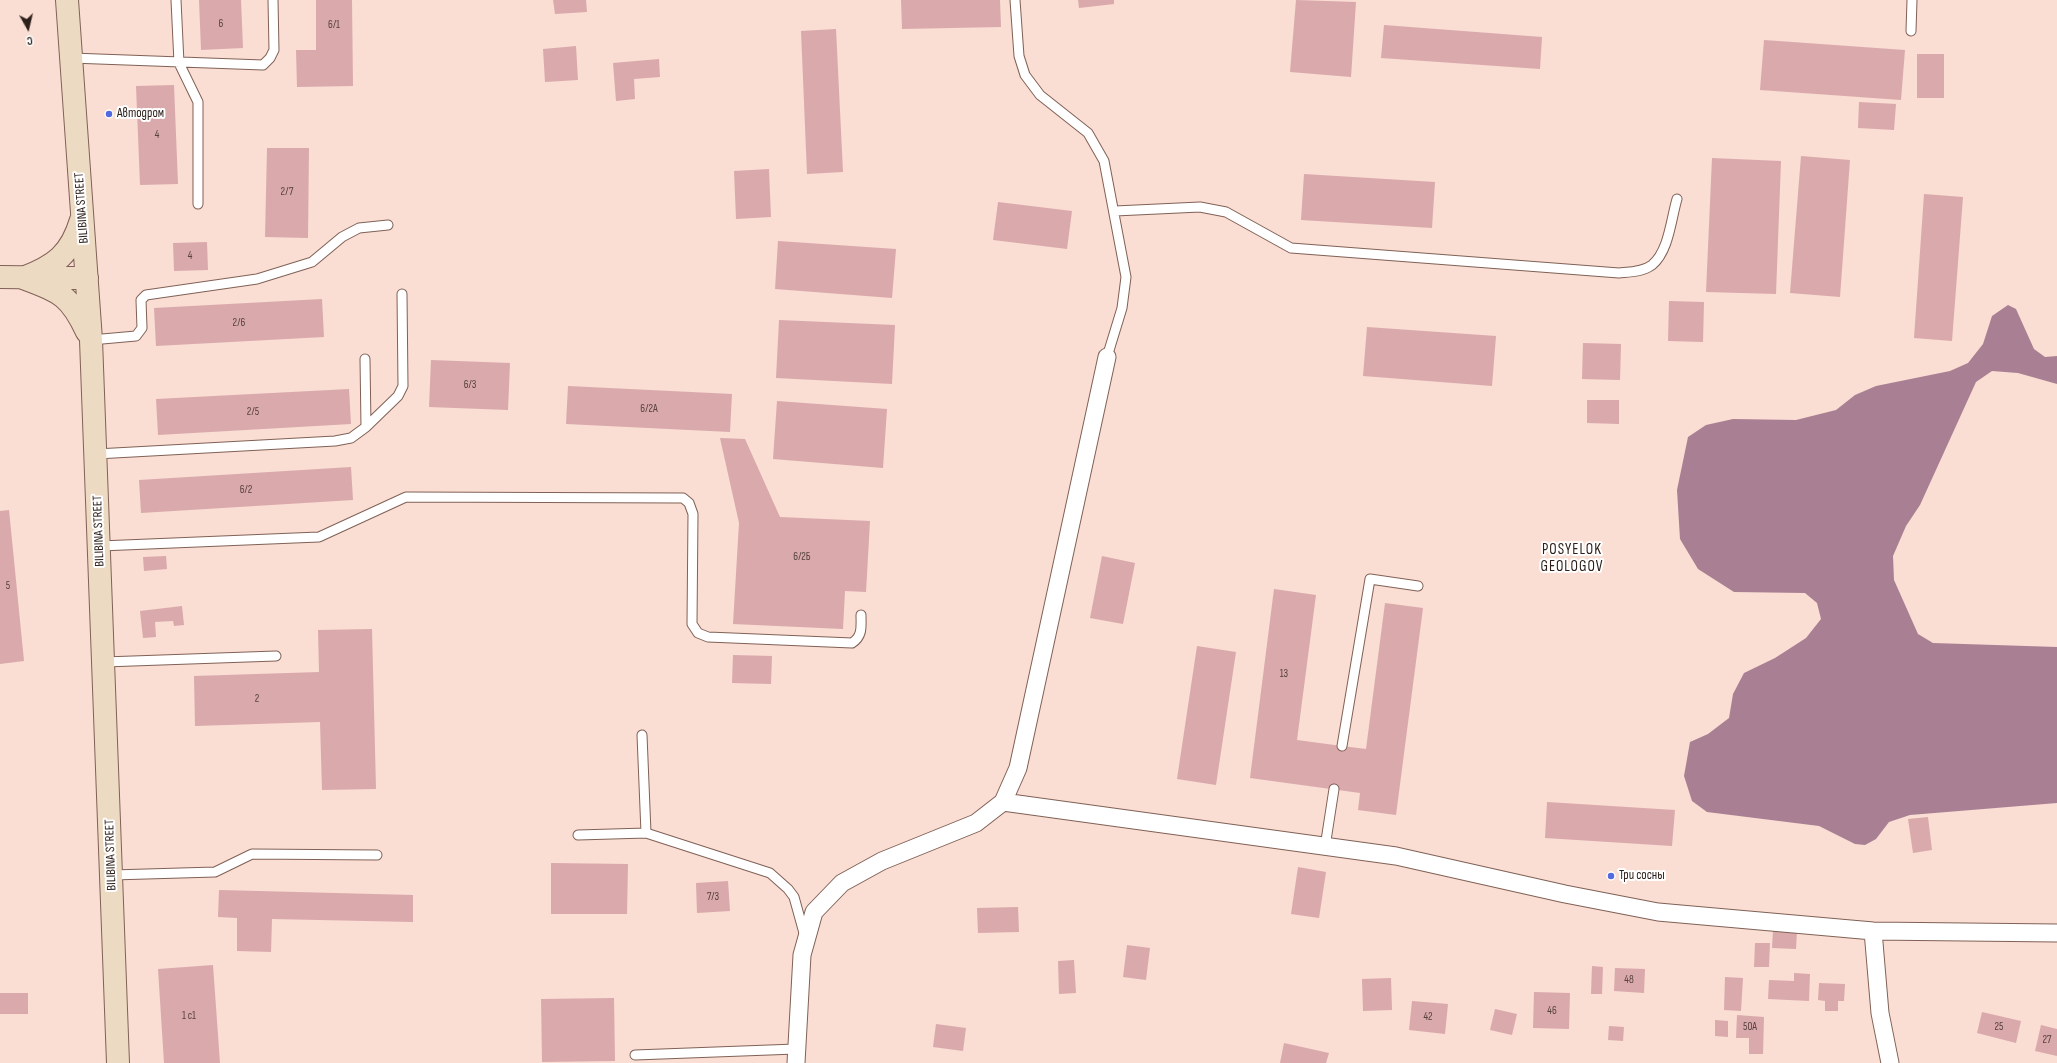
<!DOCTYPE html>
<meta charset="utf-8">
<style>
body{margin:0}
#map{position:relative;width:2057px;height:1063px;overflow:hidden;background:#faddd3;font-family:"Sofia Sans Condensed",sans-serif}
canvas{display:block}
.north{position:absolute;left:8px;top:8px;width:40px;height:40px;-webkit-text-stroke:3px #fff;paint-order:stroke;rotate:172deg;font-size:11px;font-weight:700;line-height:16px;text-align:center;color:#2d201b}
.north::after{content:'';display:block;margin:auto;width:14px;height:18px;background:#2d201b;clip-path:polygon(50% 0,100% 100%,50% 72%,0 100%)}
</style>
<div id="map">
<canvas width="2057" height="1063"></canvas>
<div class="north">С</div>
</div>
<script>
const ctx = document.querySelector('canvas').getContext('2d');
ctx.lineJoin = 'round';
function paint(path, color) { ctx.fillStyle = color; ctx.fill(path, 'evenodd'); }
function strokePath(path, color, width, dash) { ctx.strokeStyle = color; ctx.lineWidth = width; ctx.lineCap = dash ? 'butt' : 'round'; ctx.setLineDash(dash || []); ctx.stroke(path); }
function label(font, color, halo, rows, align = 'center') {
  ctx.font = font + ' "Sofia Sans Condensed",sans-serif'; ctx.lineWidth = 4; ctx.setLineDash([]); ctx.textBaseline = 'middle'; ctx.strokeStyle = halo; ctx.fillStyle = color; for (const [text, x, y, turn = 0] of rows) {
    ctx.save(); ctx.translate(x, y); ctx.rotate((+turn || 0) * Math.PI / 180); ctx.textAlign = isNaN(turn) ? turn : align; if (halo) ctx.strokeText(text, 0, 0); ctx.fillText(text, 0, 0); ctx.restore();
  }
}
const water = new Path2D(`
 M2008 305 2016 309 2034 349 2045 357 2057 356V384L2018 373 1992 371 1976 382 1920 505 1906 526 1893 556 1894 580 1918 634 1933 643 2057 647V803L1910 815 1889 822 1876 839 1865 845 1855 844 1819 826 1707 812 1692 801 1684 776 1690 742 1708 734 1729 718 1733 694 1744 673 1775 658 1806 638 1821 619 1817 603 1805 593 1734 592 1698 569 1680 539 1677 490 1688 437 1706 425 1733 419 1796 420 1836 410 1855 395 1876 386 1950 371 1968 363 1983 344 1992 316Z`);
const building = new Path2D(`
 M199 0H241L243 48 201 50Z
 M316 0H352L353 86 297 87 296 50H316Z
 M553 0H586L587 12 555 14Z
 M901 0H1000L1001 27 902 29Z
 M1078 0H1114V4L1079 8Z
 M1296 0 1356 2 1351 77 1290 72Z
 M1384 25 1542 37 1540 69 1381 58Z
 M836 29 843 172 807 174 801 31Z
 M1764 40 1905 50 1901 100 1760 90Z
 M576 46 578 80 545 82 543 49Z
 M1917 54H1944V98H1917Z
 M659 59 660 77 634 79 635 99 616 101 613 63Z
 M174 85 178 184 140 185 136 86Z
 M1859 102 1896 104 1894 130 1858 128Z
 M267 148H309L308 238 265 237Z
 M1801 156 1850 160 1840 297 1790 293Z
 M1712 158 1781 161 1776 294 1706 292Z
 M769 169 771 217 736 219 734 171Z
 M1304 174 1435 182 1432 228 1301 220Z
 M1924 194 1963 197 1952 341 1914 338Z
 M998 202 1072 211 1067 249 993 240Z
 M778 241 896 249 892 298 775 289Z
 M207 242 208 270 174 271 173 243Z
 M322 299 324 337 156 346 154 308Z
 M1669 301 1704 302 1703 342 1668 341Z
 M779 320 895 325 892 384 776 378Z
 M1367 327 1496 336 1492 386 1363 376Z
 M1583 343 1621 344 1620 380 1582 379Z
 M431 360 510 363 508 410 429 407Z
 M568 386 732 394 730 432 566 424Z
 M349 389 351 424 158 435 156 399Z
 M1587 400H1619V424L1587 423Z
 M777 401 887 409 883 468 773 459Z
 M720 438 745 439 780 517 870 521 866 592 845 591 843 629 733 624 739 523Z
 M351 467 353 500 141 513 139 480Z
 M9 510 24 661 0 664V511Z
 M166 556 167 569 144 571 143 557Z
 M1102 556 1135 563 1123 624 1090 618Z
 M1274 589 1316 595 1297 740 1342 746 1366 749 1385 603 1423 608 1396 815 1358 810 1360 793 1250 778Z
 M182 606 184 625 174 626 173 621 155 622 156 637 143 638 140 611Z
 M372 629 376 789 322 790 320 722 195 726 194 676 319 672 318 630Z
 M1197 646 1236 652 1216 785 1177 779Z
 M733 655 772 656 771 684 732 683Z
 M1547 802 1675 810 1672 846 1545 838Z
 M1928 817 1932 850 1913 853 1908 819Z
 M551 863 628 864 627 914H551Z
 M1298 867 1326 872 1319 918 1291 914Z
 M728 881 730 911 697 913 696 883Z
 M219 890 413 895V922L272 919 271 952 237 951V918L218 917Z
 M1018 907 1019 932 978 933 977 908Z
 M1773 930 1797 931 1796 949 1772 948Z
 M1755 943H1770L1769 967H1754Z
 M1127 945 1150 948 1146 980 1123 977Z
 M1074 960 1076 993 1059 994 1058 961Z
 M213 965 220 1063H164L158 969Z
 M1592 966 1603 967 1602 994H1591Z
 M1615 968 1645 969 1644 993 1614 991Z
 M1794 973 1810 974 1809 1001 1768 999 1769 980 1794 981Z
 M1725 977 1743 978 1741 1011 1724 1010Z
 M1391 978 1392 1010 1363 1011 1362 979Z
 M1819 983 1845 984 1844 1001H1838V1011H1825V1001L1818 1000Z
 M1534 992 1570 993 1569 1029 1533 1028Z
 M0 993H28V1014H0Z
 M614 998 615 1061 542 1062 541 999Z
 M1412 1001 1448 1004 1445 1034 1409 1030Z
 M1495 1009 1517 1014 1512 1035 1490 1030Z
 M1982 1012 2021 1021 2016 1043 1977 1033Z
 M1737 1015 1764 1017 1763 1054H1749V1038H1736Z
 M1715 1020 1728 1021V1037L1715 1036Z
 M936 1024 966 1028 963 1051 933 1047Z
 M2041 1025 2057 1029V1056L2035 1051Z
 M1609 1026 1624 1027 1623 1041 1608 1040Z
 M1284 1043 1329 1053 1326 1063H1280Z`);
const lane = new Path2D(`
 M176 0 179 63 198 102V204
 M1015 0 1019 56 1025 75 1040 95 1088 133 1104 161 1126 277 1122 308 1107 357
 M1911 31 1912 0
 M71 58 263 65 270 58 274 50 273 0
 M1115 211 1200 207 1226 212 1291 248 1619 273C1629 272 1643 272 1652 265 1669 251 1671 219 1677 199
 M91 340 136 336 142 328 141 300 146 295 257 279 312 262 342 237 359 228 388 225
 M366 427 398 396 403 386 402 294
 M96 454 335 441 351 438 366 427 365 359
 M100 546 319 537 406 497 683 498 689 503 693 514 692 624 698 633 708 637 852 643C863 636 861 626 861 615
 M104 662 276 656
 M642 735 646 833 770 873 788 889 794 897 804 933
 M1342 746 1370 579 1418 586
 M578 835 646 833
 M1325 847 1334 789
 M112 875 215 872 252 854 377 855
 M635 1055 796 1049`);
const street = new Path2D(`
 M1003 802 1396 856 1565 894 1658 912 1873 931 2057 933
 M1873 931 1880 1013 1890 1063
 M796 1063 802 955 814 912 842 883 882 861 976 823 1003 802 1018 768 1107 357`);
const secondary = new Path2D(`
 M67 0 91 340 118 1063
 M0 277 87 278
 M23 278C60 292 70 295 87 332
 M23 278C55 266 71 254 81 220`);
const markers = [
 [109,114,4,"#5369df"],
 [1611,876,4,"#5369df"]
];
const numberNames = [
 ["6",221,24],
 ["6/1",334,25],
 ["4",157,135],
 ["2/7",287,192],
 ["4",190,256],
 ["2/6",239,323],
 ["6/3",470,385],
 ["6/2А",649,409],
 ["2/5",253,412],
 ["6/2",246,490],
 ["6/2Б",802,557],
 ["5",8,586],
 ["13",1284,674],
 ["2",257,699],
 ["7/3",713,897],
 ["48",1629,980],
 ["46",1552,1011],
 ["1 с1",189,1016],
 ["42",1428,1017],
 ["50А",1750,1027],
 ["25",1999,1027],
 ["27",2047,1040]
];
const poiNames = [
 ["Автодром",117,114],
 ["Три сосны",1619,876]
];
const streetNames = [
 ["BILIBINA STREET",82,208,-94],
 ["BILIBINA STREET",99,531,-92],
 ["BILIBINA STREET",111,855,-92]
];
const quarterNames = [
 ["POSYELOK",1572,550],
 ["GEOLOGOV",1572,567]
];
paint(water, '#a97f93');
paint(building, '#daa9ac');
strokePath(lane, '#806156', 11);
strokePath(street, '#806156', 19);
strokePath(secondary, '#806156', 24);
strokePath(lane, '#fff', 9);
strokePath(street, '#fff', 17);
strokePath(secondary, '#eddac2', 22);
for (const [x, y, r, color] of markers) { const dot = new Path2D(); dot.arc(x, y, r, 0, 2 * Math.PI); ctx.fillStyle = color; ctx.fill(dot); strokePath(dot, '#fff', 1.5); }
label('11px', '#58423f', null, numberNames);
label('13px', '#2d201b', '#fff', poiNames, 'left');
label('13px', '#2d201b', '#fff', streetNames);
ctx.letterSpacing = '1px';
label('15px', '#2d201b', '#fff', quarterNames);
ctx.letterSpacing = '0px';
</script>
